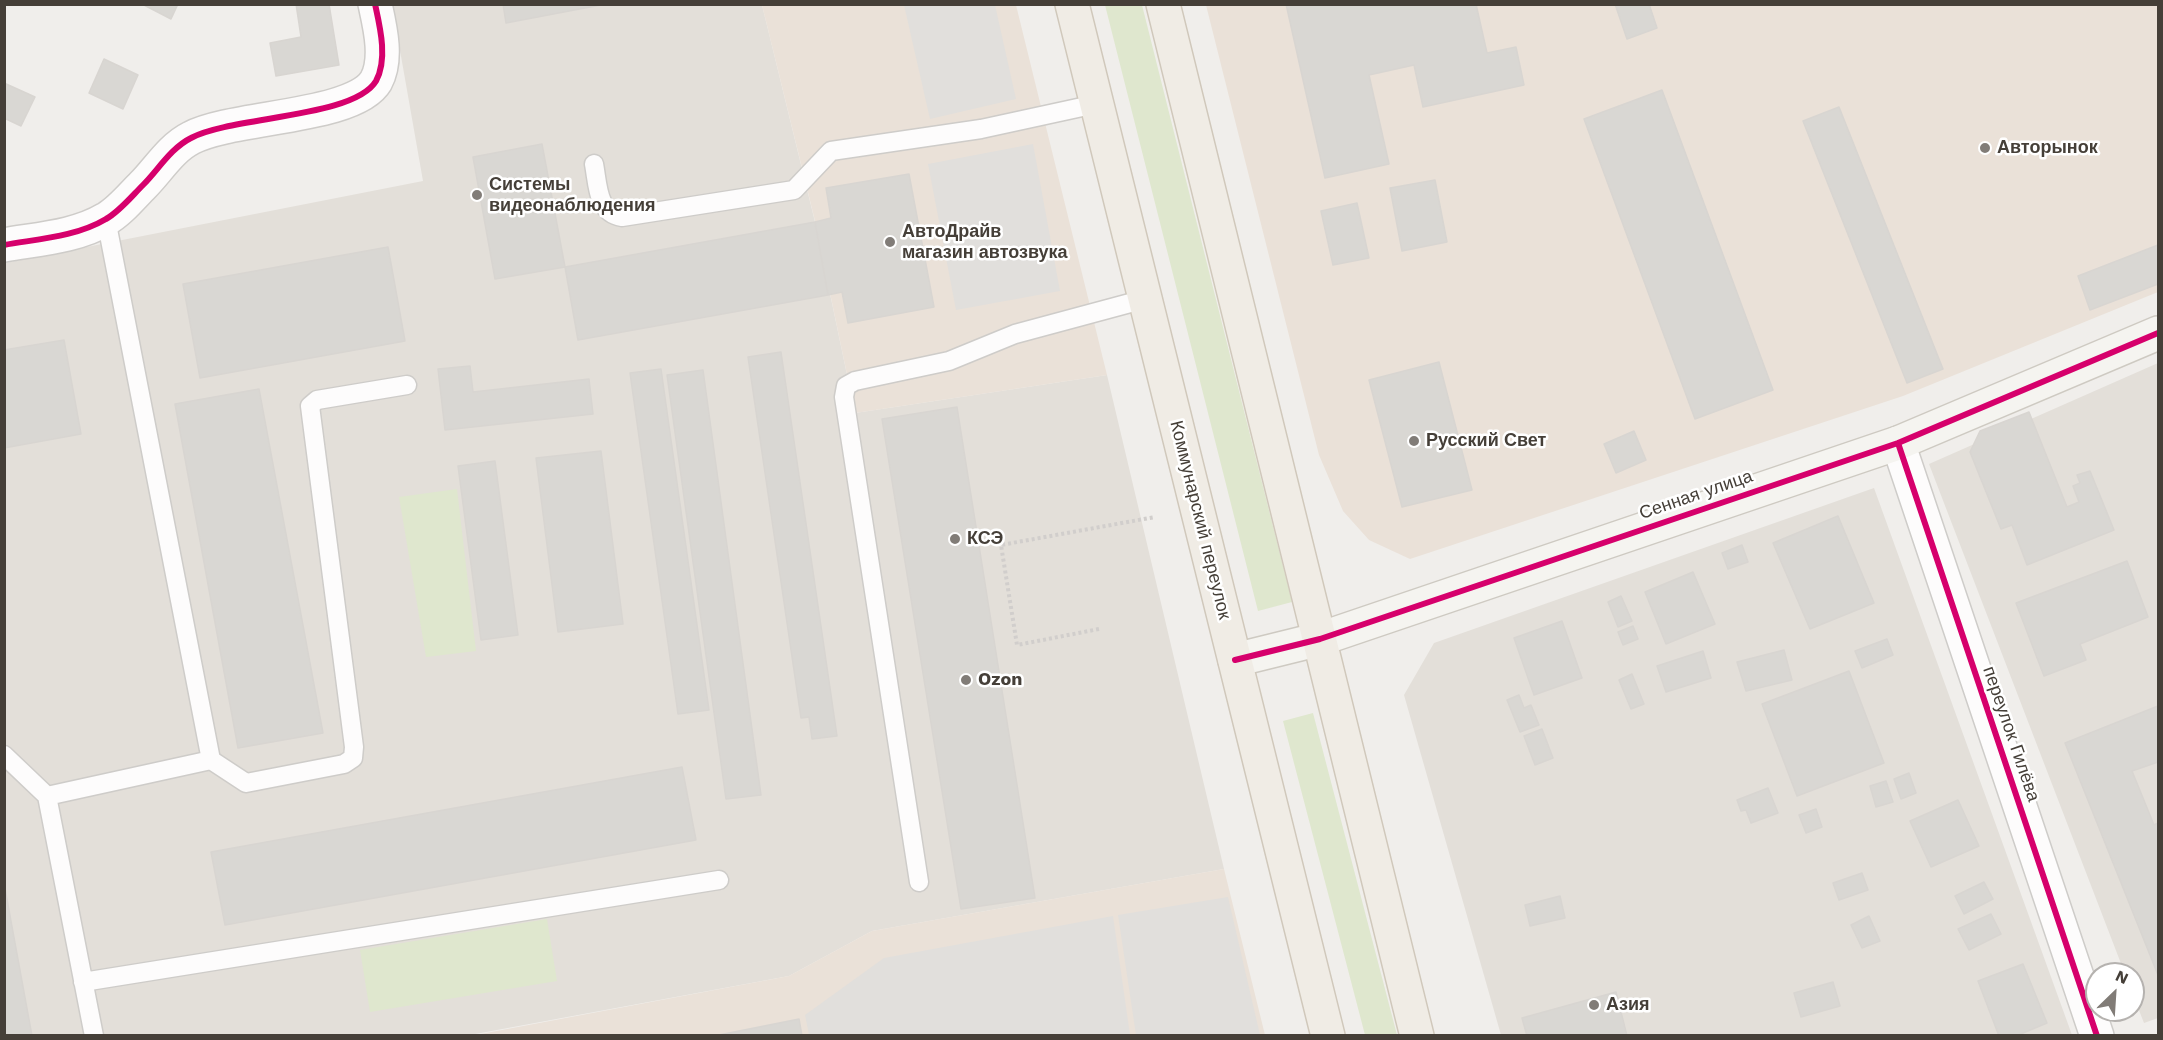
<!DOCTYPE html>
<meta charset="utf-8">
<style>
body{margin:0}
#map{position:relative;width:2163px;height:1040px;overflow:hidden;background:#f0eeeb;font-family:"Work Sans",sans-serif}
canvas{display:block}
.frame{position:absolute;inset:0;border:6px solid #453f38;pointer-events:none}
.north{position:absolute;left:2085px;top:962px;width:60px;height:60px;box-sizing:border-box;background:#fff;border:2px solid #b5b2af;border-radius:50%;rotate:25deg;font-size:16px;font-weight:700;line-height:24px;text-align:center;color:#453f38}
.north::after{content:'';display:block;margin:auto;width:21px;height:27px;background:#817c77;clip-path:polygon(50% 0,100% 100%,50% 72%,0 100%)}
</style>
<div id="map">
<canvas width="2163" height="1040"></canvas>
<div class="frame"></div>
<div class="north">N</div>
</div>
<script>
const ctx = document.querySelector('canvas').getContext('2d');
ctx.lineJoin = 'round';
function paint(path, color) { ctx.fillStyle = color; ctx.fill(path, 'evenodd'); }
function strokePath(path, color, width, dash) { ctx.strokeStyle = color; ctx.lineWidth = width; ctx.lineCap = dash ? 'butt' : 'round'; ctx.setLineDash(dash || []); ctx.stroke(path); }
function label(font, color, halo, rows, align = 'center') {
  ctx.font = font + ' "Work Sans",sans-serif'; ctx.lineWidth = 5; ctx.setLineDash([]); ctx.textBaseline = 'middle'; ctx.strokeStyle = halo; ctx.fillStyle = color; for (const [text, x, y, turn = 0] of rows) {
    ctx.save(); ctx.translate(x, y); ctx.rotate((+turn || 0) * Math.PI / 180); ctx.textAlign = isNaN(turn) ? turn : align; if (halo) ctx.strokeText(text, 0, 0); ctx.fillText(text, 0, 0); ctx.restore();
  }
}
const residential = new Path2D(`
 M392 5H762L815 222 855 413 1107 375 1224 869 872 931 789 976 470 1035 5 1036V263L423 181Z
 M2158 363V1018L2144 1023 2133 995V974H2125L1929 464Z
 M1874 488 2072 1035H1501L1404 695 1434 643Z`);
const commercial = new Path2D(`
 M762 5H1016L1107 375 855 413 815 221Z
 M1206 5H2158V292L1903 396 1410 559 1369 540 1343 511 1319 455Z
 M1224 869 1265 1035 470 1036 789 976 872 931Z`);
const green = new Path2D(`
 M1105 5H1142L1292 602 1258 611Z
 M457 489 476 651 426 657 399 497Z
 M1313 713 1397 1035H1365L1283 721Z
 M547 919 557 981 370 1012 360 950Z`);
const parking = new Path2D(`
 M904 5H995L1016 99 930 119Z
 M1033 144 1060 291 956 310 928 164Z
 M1228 897 1260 1035H1136L1118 915Z
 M1113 916 1130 1035H809L805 1015 884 958Z`);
const building = new Path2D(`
 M142 4H178L171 19Z
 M296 4H329L339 65 276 76 270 43 301 37Z
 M503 4H606L506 23Z
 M1286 4H1476L1487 53 1516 47 1524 85 1423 107 1414 65 1369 75 1389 164 1325 178Z
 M1615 4H1649L1657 28 1627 39Z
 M104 59 138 75 123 109 89 93Z
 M4 83 35 97 21 126 4 118Z
 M1662 90 1773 390 1695 419 1584 119Z
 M1839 107 1943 369 1907 383 1803 121Z
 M542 144 565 267 495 279 473 157Z
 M909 174 934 307 848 323 842 292 828 295 815 222 831 218 826 188Z
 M1435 180 1447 242 1402 251 1390 188Z
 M1357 203 1369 258 1333 265 1321 211Z
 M815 222 828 295 578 340 565 267Z
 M2158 245V284L2090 310 2078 276Z
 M388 247 405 341 200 378 183 284Z
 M64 340 81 434 4 448V350Z
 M781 352 837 736 812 739 809 717 801 718 748 357Z
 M1439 362 1472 490 1402 507 1369 380Z
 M470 366 473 392 589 379 593 414 445 430 438 369Z
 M661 369 709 710 678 714 630 373Z
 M703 370 761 795 726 799 667 375Z
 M259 389 323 733 238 748 175 404Z
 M957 407 1035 898 961 909 882 419Z
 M2029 412 2067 507 2079 502 2073 486 2080 483 2077 475 2090 471 2114 530 2027 565 2012 525 2001 529 1970 452 1980 431Z
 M1634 431 1646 460 1616 473 1604 444Z
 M601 451 623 624 558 632 536 458Z
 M495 461 518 635 481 640 458 466Z
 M1838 516 1874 603 1810 629 1773 543Z
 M1742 545 1748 562 1728 569 1722 553Z
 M2127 561 2148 617 2080 644 2086 660 2044 676 2016 603Z
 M1693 572 1715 624 1666 644 1645 592Z
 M1621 596 1632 621 1618 627 1608 602Z
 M1562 621 1582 678 1534 695 1514 638Z
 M1633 626 1638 639 1623 645 1618 632Z
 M1887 639 1893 655 1862 668 1855 651Z
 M1784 650 1792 680 1746 691 1737 662Z
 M1703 651 1711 678 1666 692 1657 666Z
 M1849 671 1884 763 1797 796 1762 704Z
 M1632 674 1644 704 1631 709 1619 680Z
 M1519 695 1524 708 1531 705 1539 725 1520 732 1507 700Z
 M2158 706V762L2132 771 2154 825 2158 823V975L2065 743Z
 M1542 729 1553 758 1535 765 1524 736Z
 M682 767 696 840 225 925 211 852Z
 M1909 773 1916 793 1901 799 1894 779Z
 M1886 781 1893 802 1876 807 1870 786Z
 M1768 788 1778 813 1751 823 1746 810 1741 811 1737 800Z
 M1958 800 1979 846 1931 867 1910 821Z
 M1816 809 1822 827 1806 833 1799 815Z
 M1862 873 1868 890 1839 900 1833 883Z
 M1984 882 1993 899 1964 914 1955 896Z
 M4 883 32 1036H4Z
 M1560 896 1565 918 1530 926 1525 905Z
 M1991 914 2001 934 1969 950 1958 929Z
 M1869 916 1880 941 1862 948 1851 925Z
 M2023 964 2047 1023 2016 1036H1999L1978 981Z
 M1833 982 1840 1006 1801 1017 1794 993Z
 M1616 992 1627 1036H1527L1522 1018Z
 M799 1019 802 1036H714Z`);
const path = new Path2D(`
 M1099 629 1017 645 1001 545 1155 517`);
const lane = new Path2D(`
 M594 164C598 185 597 213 622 217L794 190 831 151 981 129 1096 104
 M4 755 47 796 94 1036
 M211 760 246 783 344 764 353 758 354 747 310 406 317 400 407 385
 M47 796 211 760 106 219
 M919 882 844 397 846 386 855 381 949 361 1015 334 1145 299
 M83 982 719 880`);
const street = new Path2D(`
 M4 245C37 239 76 237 106 219 119 212 132 196 143 185 158 170 171 148 191 138 232 116 354 118 376 81 388 59 380 27 375 4
 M1898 443 2097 1036`);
const secondary = new Path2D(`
 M1235 660 1320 639 1898 443 2158 333`);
const primary = new Path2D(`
 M1072 4 1328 1036
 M1163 4 1417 1036`);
const cycleway = new Path2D(`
 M4 245C37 239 76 237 106 219 119 212 132 196 143 185 158 170 171 148 191 138 232 116 354 118 376 81 388 59 380 27 375 4
 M1898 443 2097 1036
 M1235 660 1320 639 1898 443 2158 333`);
const markers = [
 [1985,148,6,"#817c77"],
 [477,195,6,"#817c77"],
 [890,242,6,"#817c77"],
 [1414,441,6,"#817c77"],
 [955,539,6,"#817c77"],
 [966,680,6,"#817c77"],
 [1594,1005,6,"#817c77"]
];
const poiNames = [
 ["Авторынок",1997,148],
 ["Системы",489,185],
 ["видеонаблюдения",489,206],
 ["АвтоДрайв",902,232],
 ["магазин автозвука",902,253],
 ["Русский Свет",1426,441],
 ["КСЭ",967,539],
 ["Ozon",978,680],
 ["Азия",1606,1005]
];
const streetNames = [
 ["Сенная улица",1696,495,-19],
 ["Коммунарский переулок",1200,520,76],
 ["переулок Гилёва",2011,734,71]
];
paint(residential, '#e3dfd9');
paint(commercial, '#eae1d8');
paint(green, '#dfe7ce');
paint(parking, '#e1dfdc');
paint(building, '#d9d7d3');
strokePath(building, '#d8d5d1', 1.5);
strokePath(lane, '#ceccc9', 21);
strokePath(street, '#ceccc9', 36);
strokePath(secondary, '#cecac2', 36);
strokePath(primary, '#d0c8bb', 36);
strokePath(path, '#d1cecc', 4, [3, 3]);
strokePath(lane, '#fdfcfc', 18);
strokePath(street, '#fdfcfc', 33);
strokePath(secondary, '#f5f4f0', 33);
strokePath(primary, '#f0ece5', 33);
strokePath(cycleway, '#d6006c', 6);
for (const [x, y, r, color] of markers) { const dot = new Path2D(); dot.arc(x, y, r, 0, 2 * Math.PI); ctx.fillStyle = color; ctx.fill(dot); strokePath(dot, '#fff', 2); }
label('bold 18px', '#453f38', '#fff', poiNames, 'left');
label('18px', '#453f38', '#fff', streetNames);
</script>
